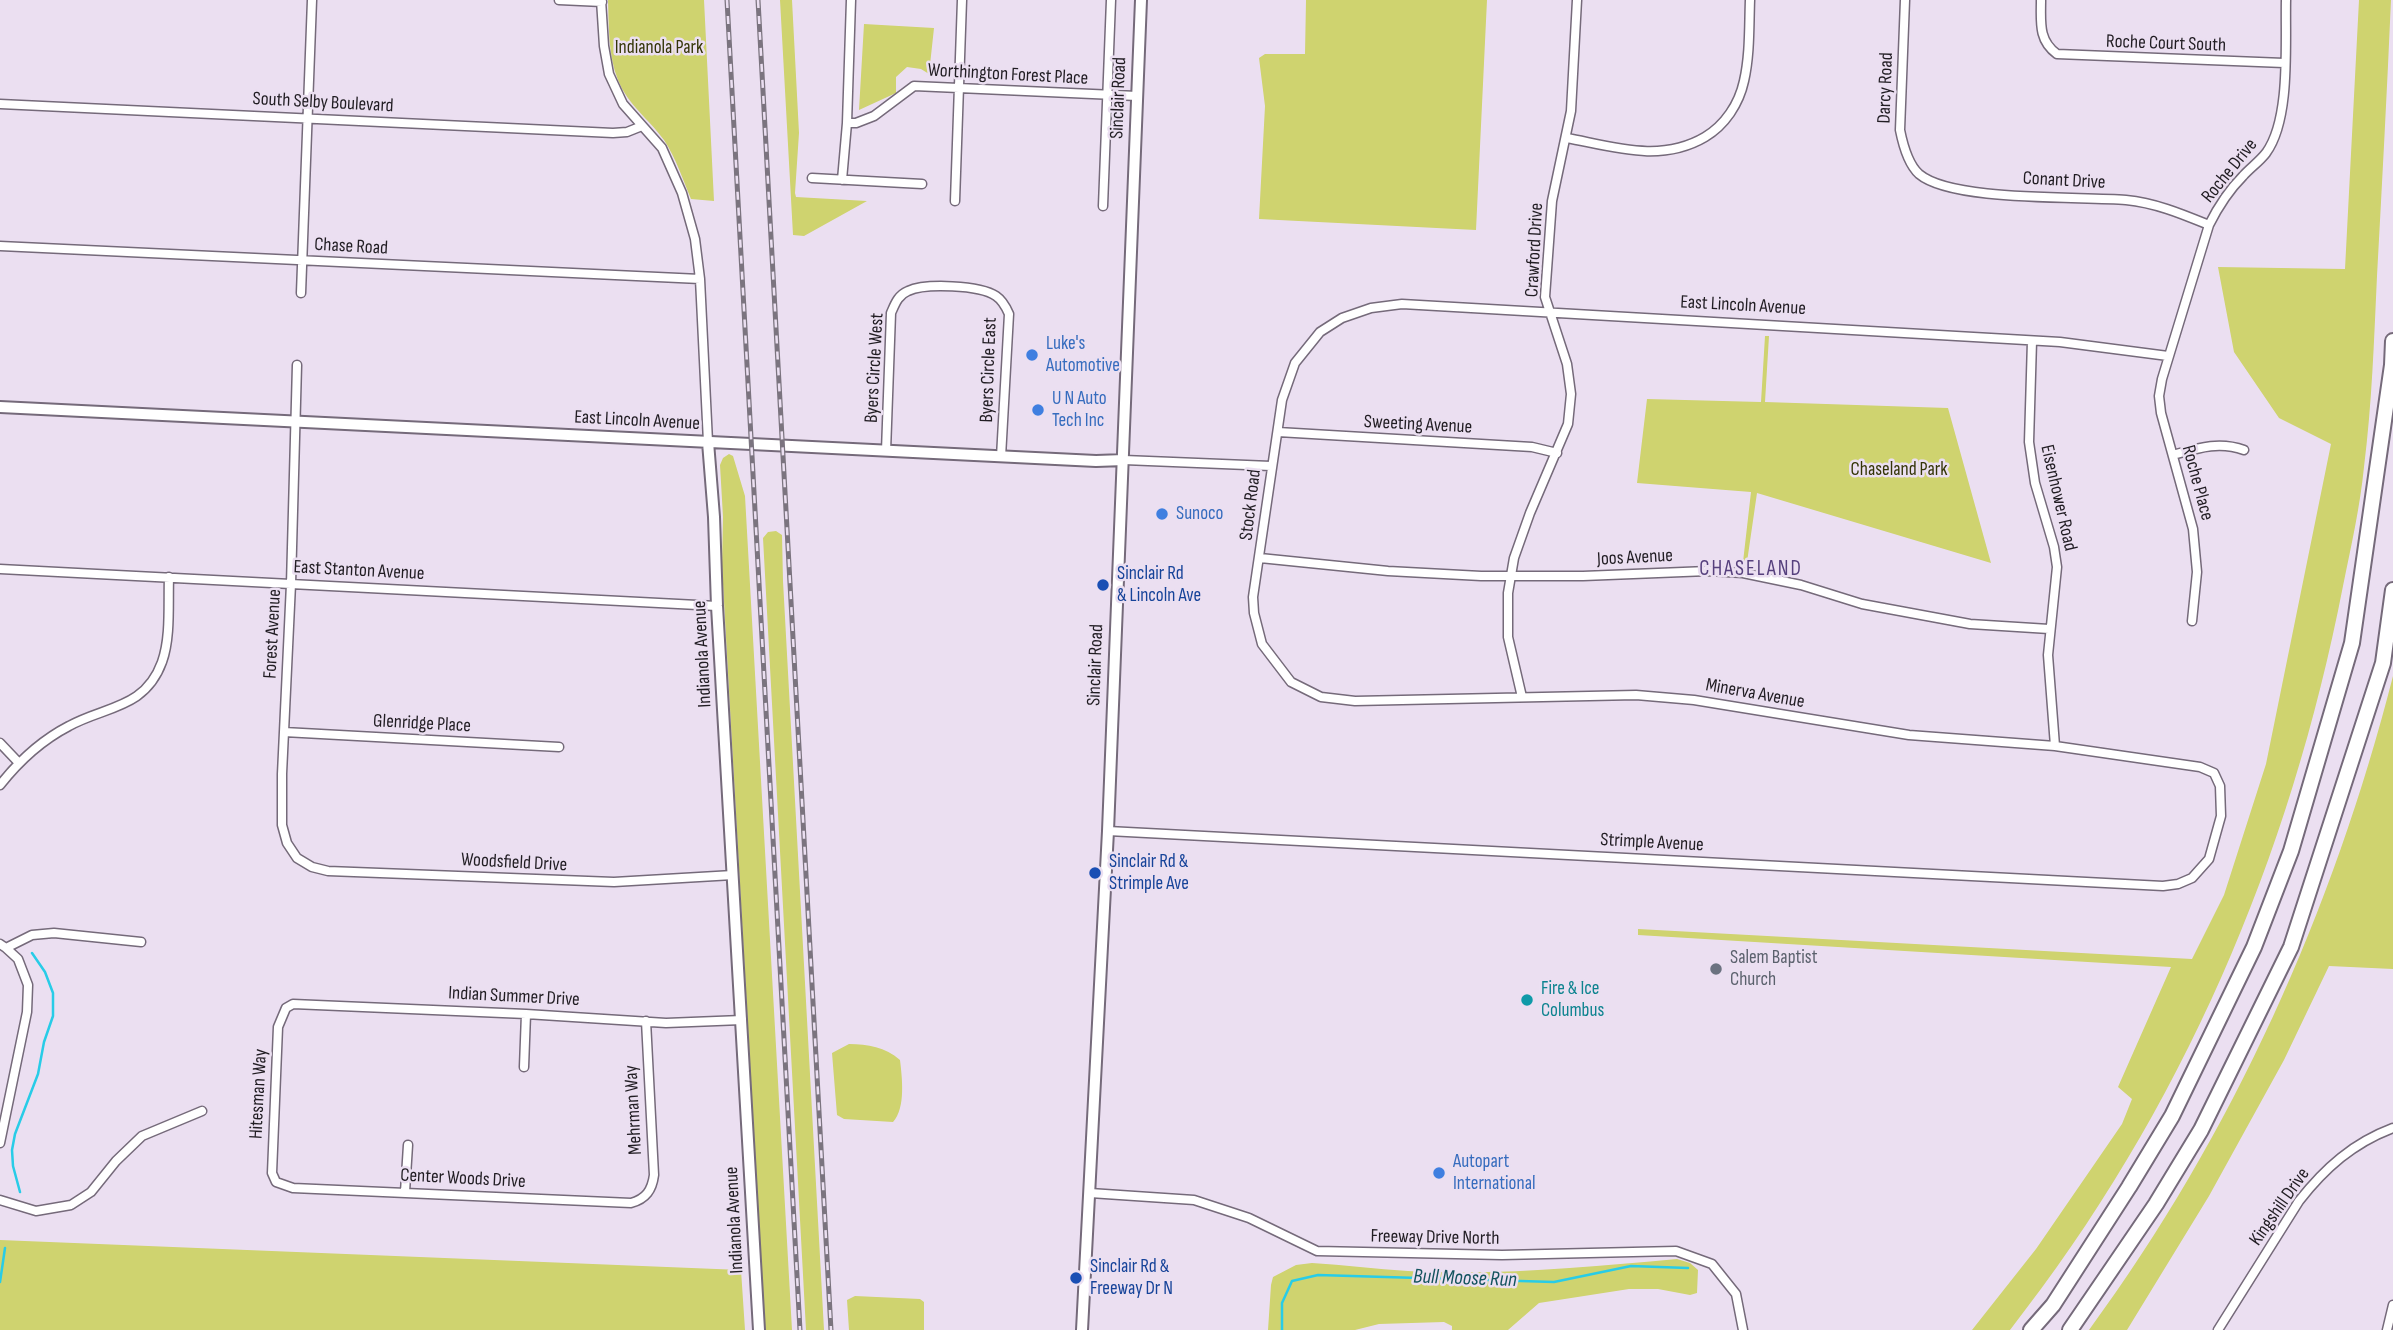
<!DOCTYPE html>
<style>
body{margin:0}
canvas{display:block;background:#ebdff1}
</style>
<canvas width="2393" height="1330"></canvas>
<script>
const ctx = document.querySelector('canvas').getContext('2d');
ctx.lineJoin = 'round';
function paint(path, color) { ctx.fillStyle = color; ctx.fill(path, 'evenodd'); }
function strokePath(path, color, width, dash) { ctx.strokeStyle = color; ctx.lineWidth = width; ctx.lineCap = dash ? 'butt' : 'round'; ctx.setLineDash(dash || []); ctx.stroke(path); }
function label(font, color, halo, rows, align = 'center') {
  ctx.font = font + ' "Sofia Sans Condensed",sans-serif'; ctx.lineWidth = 5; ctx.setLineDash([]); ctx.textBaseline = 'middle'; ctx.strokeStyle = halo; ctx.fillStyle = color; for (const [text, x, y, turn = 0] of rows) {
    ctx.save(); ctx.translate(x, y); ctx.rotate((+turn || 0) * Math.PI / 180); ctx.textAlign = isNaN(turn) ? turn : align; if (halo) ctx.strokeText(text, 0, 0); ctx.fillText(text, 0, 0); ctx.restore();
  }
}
const green = new Path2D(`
 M608 0H704L714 201 691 199C683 180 676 158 664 140 649 119 628 105 618 80 608 55 609 27 608 0Z
 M780 0H792L799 133 795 193 796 197 867 201 804 236 793 235Z
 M1306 0H1487L1476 230 1259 219 1265 106 1259 58 1265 54H1305Z
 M2359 0H2391C2387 92 2382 184 2377 276 2374 340 2372 404 2364 467 2360 507 2351 547 2343 586 2290 858 2182 1111 2010 1330H1972L2036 1249 2122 1124 2132 1099 2118 1087 2171 967 1638 935V929L2192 959 2224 895 2266 764 2331 444 2279 418 2234 352 2218 267 2345 269Z
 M864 24 934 28 929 74 921 69 907 67 896 77V93L859 110Z
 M1765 336H1769L1765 402 1948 408 1991 563 1757 493 1747 562H1743L1751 492 1637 483 1647 399 1761 402Z
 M729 454 733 456 745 496 792 1330H765L722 566 723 517 720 465 723 458Z
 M776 531 782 535 783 581 824 1330H806L763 538 768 532Z
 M2393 676V969L2329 966 2284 1060 2209 1196 2127 1330H2089C2233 1134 2333 911 2393 676Z
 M849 1044C868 1044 885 1047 900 1060 902 1077 906 1108 893 1122L844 1119 837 1115 832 1053Z
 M0 1240 741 1270 745 1330H0Z
 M1677 1259 1690 1263 1698 1270 1697 1293 1690 1295 1658 1289H1629L1539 1303 1508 1330H1452V1326L1444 1322 1379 1324 1355 1330H1268L1271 1285 1273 1277 1296 1265 1312 1263C1344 1265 1376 1269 1408 1271 1497 1276 1588 1267 1677 1259Z
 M855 1296 920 1299 924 1302V1330H849L847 1300Z`);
const stream = new Path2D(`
 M20 1192 13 1166 12 1150 15 1134 38 1074 44 1042 53 1016V993L45 972 32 953
 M0 1282 5 1248
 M1282 1330V1303L1292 1281 1318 1275 1554 1282 1631 1266 1688 1268`);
const minor = new Path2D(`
 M559 0 602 2
 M601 0 604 46 609 74 623 104 662 148 682 193 695 239 700 279 708 442
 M1905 0 1900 130C1903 145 1908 164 1919 174 1952 202 2079 196 2126 200 2156 203 2182 214 2209 225
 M2041 0C2041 22 2038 40 2057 54L2284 63
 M0 104 613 133 627 132 642 126
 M847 123 851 0
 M1567 138C1614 147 1661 163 1705 137 1725 125 1739 104 1744 81 1750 55 1749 27 1750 0
 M812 178 922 184
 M842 180 847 123H856L874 116 914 86 1137 96
 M955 201 962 0
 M1103 206 1111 0
 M0 246 700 279
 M301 293 312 0
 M2032 341 2029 442 2035 483 2054 547 2057 567 2048 655 2055 746
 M297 365 291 584 282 774V825L287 843 297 858 312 867 328 871 614 882 733 875
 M1278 432 1532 447 1557 453
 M886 451 891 313C895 304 898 295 908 291 925 283 980 285 996 296 1002 300 1006 307 1009 314L1001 457
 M2173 455C2198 448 2219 441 2244 450
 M1124 460 1271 466
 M1260 558 1388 571 1481 576H1583L1708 571 1743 573 1801 585 1862 604 1970 624 2049 629
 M0 569 717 606
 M2192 621 2197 572 2193 529 2161 413 2159 396 2162 379 2209 225C2218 207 2229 190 2243 176 2250 168 2259 162 2266 153 2291 119 2285 43 2286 0
 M1522 697 1508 637V593L1514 558 1530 513 1568 424 1571 394 1567 364 1545 297 1552 201 1571 111 1577 0
 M284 732 559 747
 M0 743 19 763
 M0 785C19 761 42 740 69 726 105 706 145 709 162 662 171 637 168 604 169 577
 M1108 831 2163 886 2178 884 2192 878 2209 859 2221 816 2220 786 2214 773 2200 767 2055 746 1909 735 1694 700 1636 695 1355 701 1321 697 1291 682 1262 644 1254 613 1253 597 1282 400 1295 363 1320 332 1342 318 1371 308 1402 304 2060 342 2168 356
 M0 944 6 948 32 935 54 933 141 942
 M646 1021 654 1175C652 1190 646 1199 631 1203L293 1188 276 1182 272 1173 278 1027 286 1008 293 1004 526 1014 666 1023 742 1020
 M524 1067 526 1014
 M0 1143 27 1012 28 985 18 959 6 948
 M405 1192 408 1145
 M1090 1193 1194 1200 1249 1218 1317 1251 1502 1255 1676 1251 1712 1264 1736 1294 1743 1330
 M0 1200 36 1211 71 1205 91 1192 116 1161 142 1136 202 1111
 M2218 1330 2299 1201C2325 1168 2353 1143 2393 1128
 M2387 1330 2393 1305`);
const secondary = new Path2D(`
 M0 407 1096 461 1124 460
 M708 442 714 517 717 606 759 1330
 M1082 1330 1108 831 1141 0`);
const motorway = new Path2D(`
 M2031 1330 2053 1305 2129 1187 2172 1116 2254 947 2291 851 2352 643 2392 365 2393 341
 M2070 1330 2156 1204 2201 1130 2291 947 2383 663 2393 590`);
const rail = new Path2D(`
 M727 0 800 1330
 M758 0 831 1330`);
const markers = [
 [1032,355,7,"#3f7fe0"],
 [1038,410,7,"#3f7fe0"],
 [1162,514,7,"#3f7fe0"],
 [1103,585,7,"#1a4fb4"],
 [1095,873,7,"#1a4fb4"],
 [1716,969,7,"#6b7280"],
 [1527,1000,7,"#0f9aa8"],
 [1439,1173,7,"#3f7fe0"],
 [1076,1278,7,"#1a4fb4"]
];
const streetNames = [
 ["Roche Court South",2166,44,2],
 ["Worthington Forest Place",1008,75,3],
 ["Darcy Road",1886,88,-88],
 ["Sinclair Road",1119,98,-88],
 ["South Selby Boulevard",323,103,3],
 ["Roche Drive",2230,171,-51],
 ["Conant Drive",2064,181,3],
 ["Chase Road",351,247,3],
 ["Crawford Drive",1535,250,-87],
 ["East Lincoln Avenue",1743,306,3],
 ["Byers Circle West",875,368,-87],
 ["Byers Circle East",989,370,-88],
 ["East Lincoln Avenue",637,421,3],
 ["Sweeting Avenue",1418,425,3],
 ["Roche Place",2197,483,75],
 ["Eisenhower Road",2058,498,77],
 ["Stock Road",1251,505,-83],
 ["Joos Avenue",1635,558,-3],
 ["East Stanton Avenue",359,571,3],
 ["Forest Avenue",273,634,-87],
 ["Indianola Avenue",703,654,-93],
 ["Sinclair Road",1096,665,-88],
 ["Minerva Avenue",1755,694,10],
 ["Glenridge Place",422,724,3],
 ["Strimple Avenue",1652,843,3],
 ["Woodsfield Drive",514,863,3],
 ["Indian Summer Drive",514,997,3],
 ["Hitesman Way",259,1094,-87],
 ["Mehrman Way",634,1110,-93],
 ["Center Woods Drive",463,1179,3],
 ["Kingshill Drive",2280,1207,-55],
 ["Indianola Avenue",735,1220,-93],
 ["Freeway Drive North",1435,1238,1]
];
const parkNames = [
 ["Indianola Park",659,48],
 ["Chaseland Park",1899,470]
];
const shopNames = [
 ["Luke's",1046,344],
 ["Automotive",1046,366],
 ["U N Auto",1052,399],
 ["Tech Inc",1052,421],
 ["Sunoco",1176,514],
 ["Autopart",1453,1162],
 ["International",1453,1184]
];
const transitNames = [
 ["Sinclair Rd",1117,574],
 ["& Lincoln Ave",1117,596],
 ["Sinclair Rd &",1109,862],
 ["Strimple Ave",1109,884],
 ["Sinclair Rd &",1090,1267],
 ["Freeway Dr N",1090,1289]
];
const worshipNames = [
 ["Salem Baptist",1730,958],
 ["Church",1730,980]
];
const cultureNames = [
 ["Fire & Ice",1541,989],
 ["Columbus",1541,1011]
];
const neighbourhoodNames = [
 ["CHASELAND",1751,570]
];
const waterNames = [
 ["Bull Moose Run",1465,1279,2]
];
paint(green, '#cfd36f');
strokePath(stream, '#28cce7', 2.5);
strokePath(minor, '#756a7a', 11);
strokePath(secondary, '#756a7a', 14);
strokePath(motorway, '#756a7a', 18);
strokePath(minor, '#fff', 8);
strokePath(secondary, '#fff', 10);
strokePath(motorway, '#fff', 14);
strokePath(rail, '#7b747f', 5);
strokePath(rail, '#ebdff1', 2.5, [8]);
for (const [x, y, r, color] of markers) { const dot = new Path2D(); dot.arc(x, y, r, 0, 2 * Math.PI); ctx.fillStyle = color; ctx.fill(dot); strokePath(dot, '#ebdff1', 2.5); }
label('19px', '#211d23', '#ebdff1', streetNames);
label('19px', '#333406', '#ebdff1', parkNames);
label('19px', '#366cbe', '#ebdff1', shopNames, 'left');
label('19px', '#164399', '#ebdff1', transitNames, 'left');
label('19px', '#5b616d', '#ebdff1', worshipNames, 'left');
label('19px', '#0d838f', '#ebdff1', cultureNames, 'left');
ctx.letterSpacing = '2px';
label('21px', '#56407d', '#ebdff1', neighbourhoodNames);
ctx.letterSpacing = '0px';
label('italic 21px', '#13535e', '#ebdff1', waterNames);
</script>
